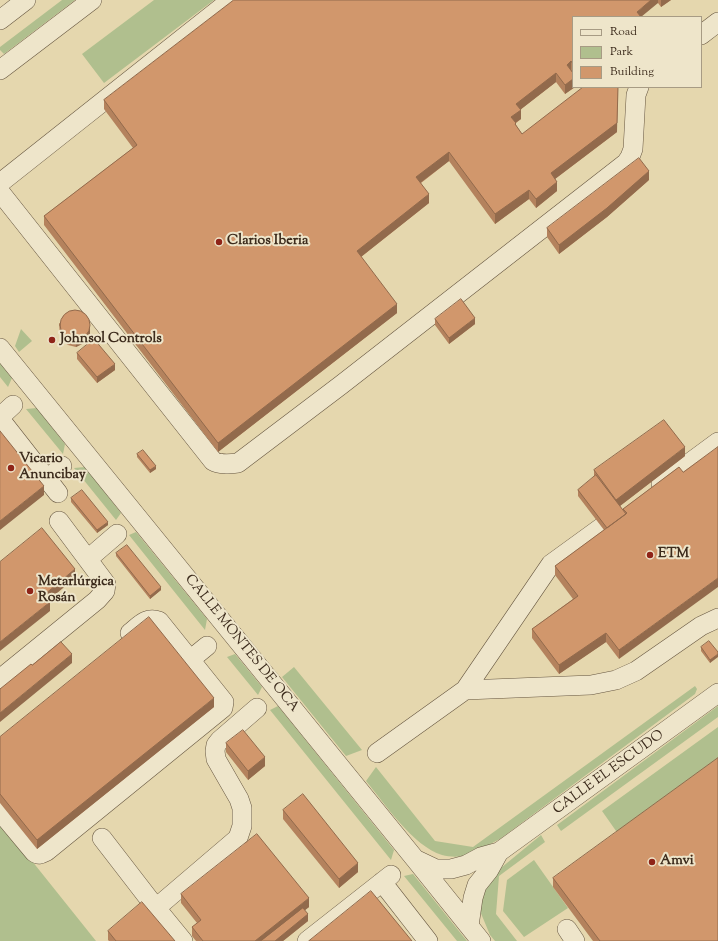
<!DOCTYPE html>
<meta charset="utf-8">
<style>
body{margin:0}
#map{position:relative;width:718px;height:941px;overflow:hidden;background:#e5d7ae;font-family:"Sorts Mill Goudy",serif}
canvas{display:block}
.legend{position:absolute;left:572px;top:16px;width:130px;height:72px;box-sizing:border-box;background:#eee5ca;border:1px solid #a79b84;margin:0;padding:5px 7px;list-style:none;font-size:12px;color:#3c2b1c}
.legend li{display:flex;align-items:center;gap:8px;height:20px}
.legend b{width:20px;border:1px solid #a79b84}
</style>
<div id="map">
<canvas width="718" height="941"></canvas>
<ul class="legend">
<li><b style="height:5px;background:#eee5ca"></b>Road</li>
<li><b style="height:11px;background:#b0bf8e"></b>Park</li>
<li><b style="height:11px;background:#d1976c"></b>Building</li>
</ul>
</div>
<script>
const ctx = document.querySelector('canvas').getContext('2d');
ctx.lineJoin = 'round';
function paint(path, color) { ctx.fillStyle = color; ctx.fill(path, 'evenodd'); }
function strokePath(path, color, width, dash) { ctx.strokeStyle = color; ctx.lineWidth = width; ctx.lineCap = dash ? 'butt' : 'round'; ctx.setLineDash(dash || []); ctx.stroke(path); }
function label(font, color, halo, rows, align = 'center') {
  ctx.font = font + ' "Sorts Mill Goudy",serif'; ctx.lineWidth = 4; ctx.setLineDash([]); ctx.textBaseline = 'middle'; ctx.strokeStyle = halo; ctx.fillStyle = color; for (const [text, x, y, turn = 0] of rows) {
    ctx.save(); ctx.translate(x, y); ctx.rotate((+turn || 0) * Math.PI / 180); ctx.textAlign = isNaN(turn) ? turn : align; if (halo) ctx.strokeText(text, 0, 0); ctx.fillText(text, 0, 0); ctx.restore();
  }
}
const green = new Path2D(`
 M62 0H75L4 54 0 50V47Z
 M154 0H214L104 83 82 54Z
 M21 329 32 341 19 352 15 346Z
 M0 363 12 378 8 387 0 377Z
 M37 408 65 444 63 454 26 409Z
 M85 467 121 513 116 520 74 468Z
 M136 532 207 619 205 630 129 535Z
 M235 654 262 687 258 695 227 657Z
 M294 667 362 750 346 756 282 677Z
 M695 686 697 689 695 694 500 839C488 845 476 853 463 856 457 857 449 857 442 855 413 846 385 804 366 781L376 767 435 841 473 847Z
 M278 706 394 850 391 860 270 710Z
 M718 706V717L561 831 557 825Z
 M718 727V767L621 838 602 811Z
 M0 821 96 941H0Z
 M541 835 545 842 499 876 496 914 517 941H495L490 935 480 911 481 894 496 872Z
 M534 860 568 908 524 937 503 911 507 880Z
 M413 874 467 941H457L404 876Z`);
const minor = new Path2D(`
 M0 20 26 0
 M701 35 718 22
 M0 70 92 0
 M0 183 231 0
 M0 192 213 461C220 465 229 464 238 463L341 385 626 163 630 157 633 149 636 95 639 87
 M0 348 415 859 481 941
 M0 417 13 405
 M0 419 58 493
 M48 479 62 466
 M661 484 718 442
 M88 559 117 534
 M190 660 207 646
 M0 679 97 600 105 591 106 584 59 521
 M465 690 551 564 602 527
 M377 753 465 690 591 685 616 680 636 671 701 626 718 618
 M0 811 34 852C39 856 41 854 47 851L223 708 224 702 159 621C146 616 139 626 130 633
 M102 838 156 908 238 838 242 826V808L239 799 216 759 215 751 216 745 220 740 257 708
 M417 860 436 869H451L466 865 481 857 499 852 718 693
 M382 882 428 941
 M156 908 183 941
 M469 926 473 898 477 885 489 870 499 852
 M567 929 575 941
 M307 941 391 875`);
const wall = new Path2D(`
 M234 0H671L661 7 658 3 573 17V87H575L565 94 556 82 520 110 521 119 516 123V125L522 134 617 132 555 179 557 191 536 208 529 199 495 224 449 161 421 183 429 203 361 257 397 313 218 452 44 225V216L133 148 104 109V100Z
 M649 180 607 217 559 254 547 237V228Z
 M435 319 475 324 449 344 435 325Z
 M59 323 90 333 89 337 84 343 76 347 68 345 63 342 60 336Z
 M77 353 115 370 97 383 77 359Z
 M137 454 156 469 150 473 137 457Z
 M685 456 620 506 623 512V509L679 467 619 659 606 642 559 674 532 638V629L573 599 555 575V566L604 530 578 496V490L594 477V470Z
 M71 498 108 525 97 533 71 502Z
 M116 553 161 590 150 599 116 556Z
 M701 647 718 652 710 663 701 651Z
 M214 707 37 849 0 803V737Z
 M226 743 265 766 248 780 226 752Z
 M283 810 358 872 339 888 283 819Z
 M553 878 718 941H593L553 887Z
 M181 894 309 907 305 910 308 921 283 941H196L192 936V927L197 923 181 903Z
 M108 931 175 941H109L108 940Z`);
const shadedWall = new Path2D(`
 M651 0H658V3L641 17H637V12Z
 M661 0H671L661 7Z
 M571 61V70L567 65Z
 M556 73V82L516 113V104Z
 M573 79V87H575L565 94V85Z
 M618 87 617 132 551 182V173Z
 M521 110V119L515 123 516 132 511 117Z
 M449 152V161L416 186V177Z
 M649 171V180L607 217 559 254V245Z
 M557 182V191L536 208V199Z
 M529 190V199L495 224V214Z
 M429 194V203L357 260V251Z
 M397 304V313L218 452V443Z
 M475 318V324L449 344V338Z
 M90 327V333L89 337 84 343 76 347V340Z
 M115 364V370L97 383V377Z
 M685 447V456L616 509V500Z
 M156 466V469L150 473V470Z
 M44 486V495L0 530V521Z
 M108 522V525L97 533V530Z
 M75 569V578L44 604V595Z
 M718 578V587L619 659V650Z
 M161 587V590L150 599V596Z
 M50 602V611L0 651V642Z
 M606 633V642L559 674V665Z
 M72 654V663L0 722V713Z
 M718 654V657L710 663V660Z
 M214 698V707L37 849V840Z
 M265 757V766L248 780V771Z
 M358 863V872L339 888V879Z
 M309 898V907L266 941H255Z
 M308 914V921L283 941H275Z`);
const building = new Path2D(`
 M234 0H651L637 12 641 17H573V64L571 61 567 65 573 73V79L565 85 556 73 516 104 521 110 511 117 516 123 515 124 522 134 583 87H618L617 123 551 173 557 182 536 199 529 190 495 214 449 152 416 177 429 194 357 251 397 304 218 443 44 216 137 145 104 100Z
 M639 158 649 171 607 208 559 245 547 228Z
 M461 299 475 318 449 338 435 319Z
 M60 325a15 15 0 1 1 30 0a15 15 0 1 1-30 0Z
 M94 339 115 364 97 377 77 353Z
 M664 420 685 447 616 500 594 470Z
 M0 431 44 486 0 521Z
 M718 447V578L619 650 606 633 559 665 532 629 578 596 555 566 627 513 623 509 679 467 683 472Z
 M143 450 156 466 150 470 137 454Z
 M596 475 626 514 607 528 578 490Z
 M82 490 108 522 97 530 71 498Z
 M42 528 75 569 44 595 50 602 0 642V562Z
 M127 545 161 587 150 596 116 553Z
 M149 617 214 698 37 840 0 794V737Z
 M709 641 718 652V654L710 660 701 647Z
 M61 642 72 654 0 713V689L31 664 32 665Z
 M243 730 265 757 248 771 226 743Z
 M718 758V941H600L553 878Z
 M303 794 358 863 339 879 283 810Z
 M257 834 309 898 255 941H203L192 927 201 920 181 894Z
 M371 891 412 941H309Z
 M142 902 175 941H116L108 931Z
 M303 908 308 914 275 941H261Z`);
const markers = [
 [219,242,4,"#8f2418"],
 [52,340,4,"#8f2418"],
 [11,468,4,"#8f2418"],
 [650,555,4,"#8f2418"],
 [30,591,4,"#8f2418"],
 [652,862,4,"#8f2418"]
];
const poiNames = [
 ["Clarios Iberia",227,242],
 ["Johnsol Controls",60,340],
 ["Vicario",19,460],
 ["Anuncibay",19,476],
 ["ETM",658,555],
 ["Metarlúrgica",38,583],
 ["Rosán",38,599],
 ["Amvi",660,862]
];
const streetNames = [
 ["CALLE MONTES DE OCA",241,644,51],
 ["CALLE EL ESCUDO",609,773,-36]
];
paint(green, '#b0bf8e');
strokePath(minor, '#665640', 20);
strokePath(minor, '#eee5ca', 19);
paint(wall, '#b4825d');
paint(shadedWall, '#926a4c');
paint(building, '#d1976c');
strokePath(building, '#926a4c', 1);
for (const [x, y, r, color] of markers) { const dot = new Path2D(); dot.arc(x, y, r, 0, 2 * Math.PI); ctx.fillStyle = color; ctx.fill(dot); strokePath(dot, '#eee5ca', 1.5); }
label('bold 14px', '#3c2b1c', '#eee5ca', poiNames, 'left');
label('14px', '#3c2b1c', '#eee5ca', streetNames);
</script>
